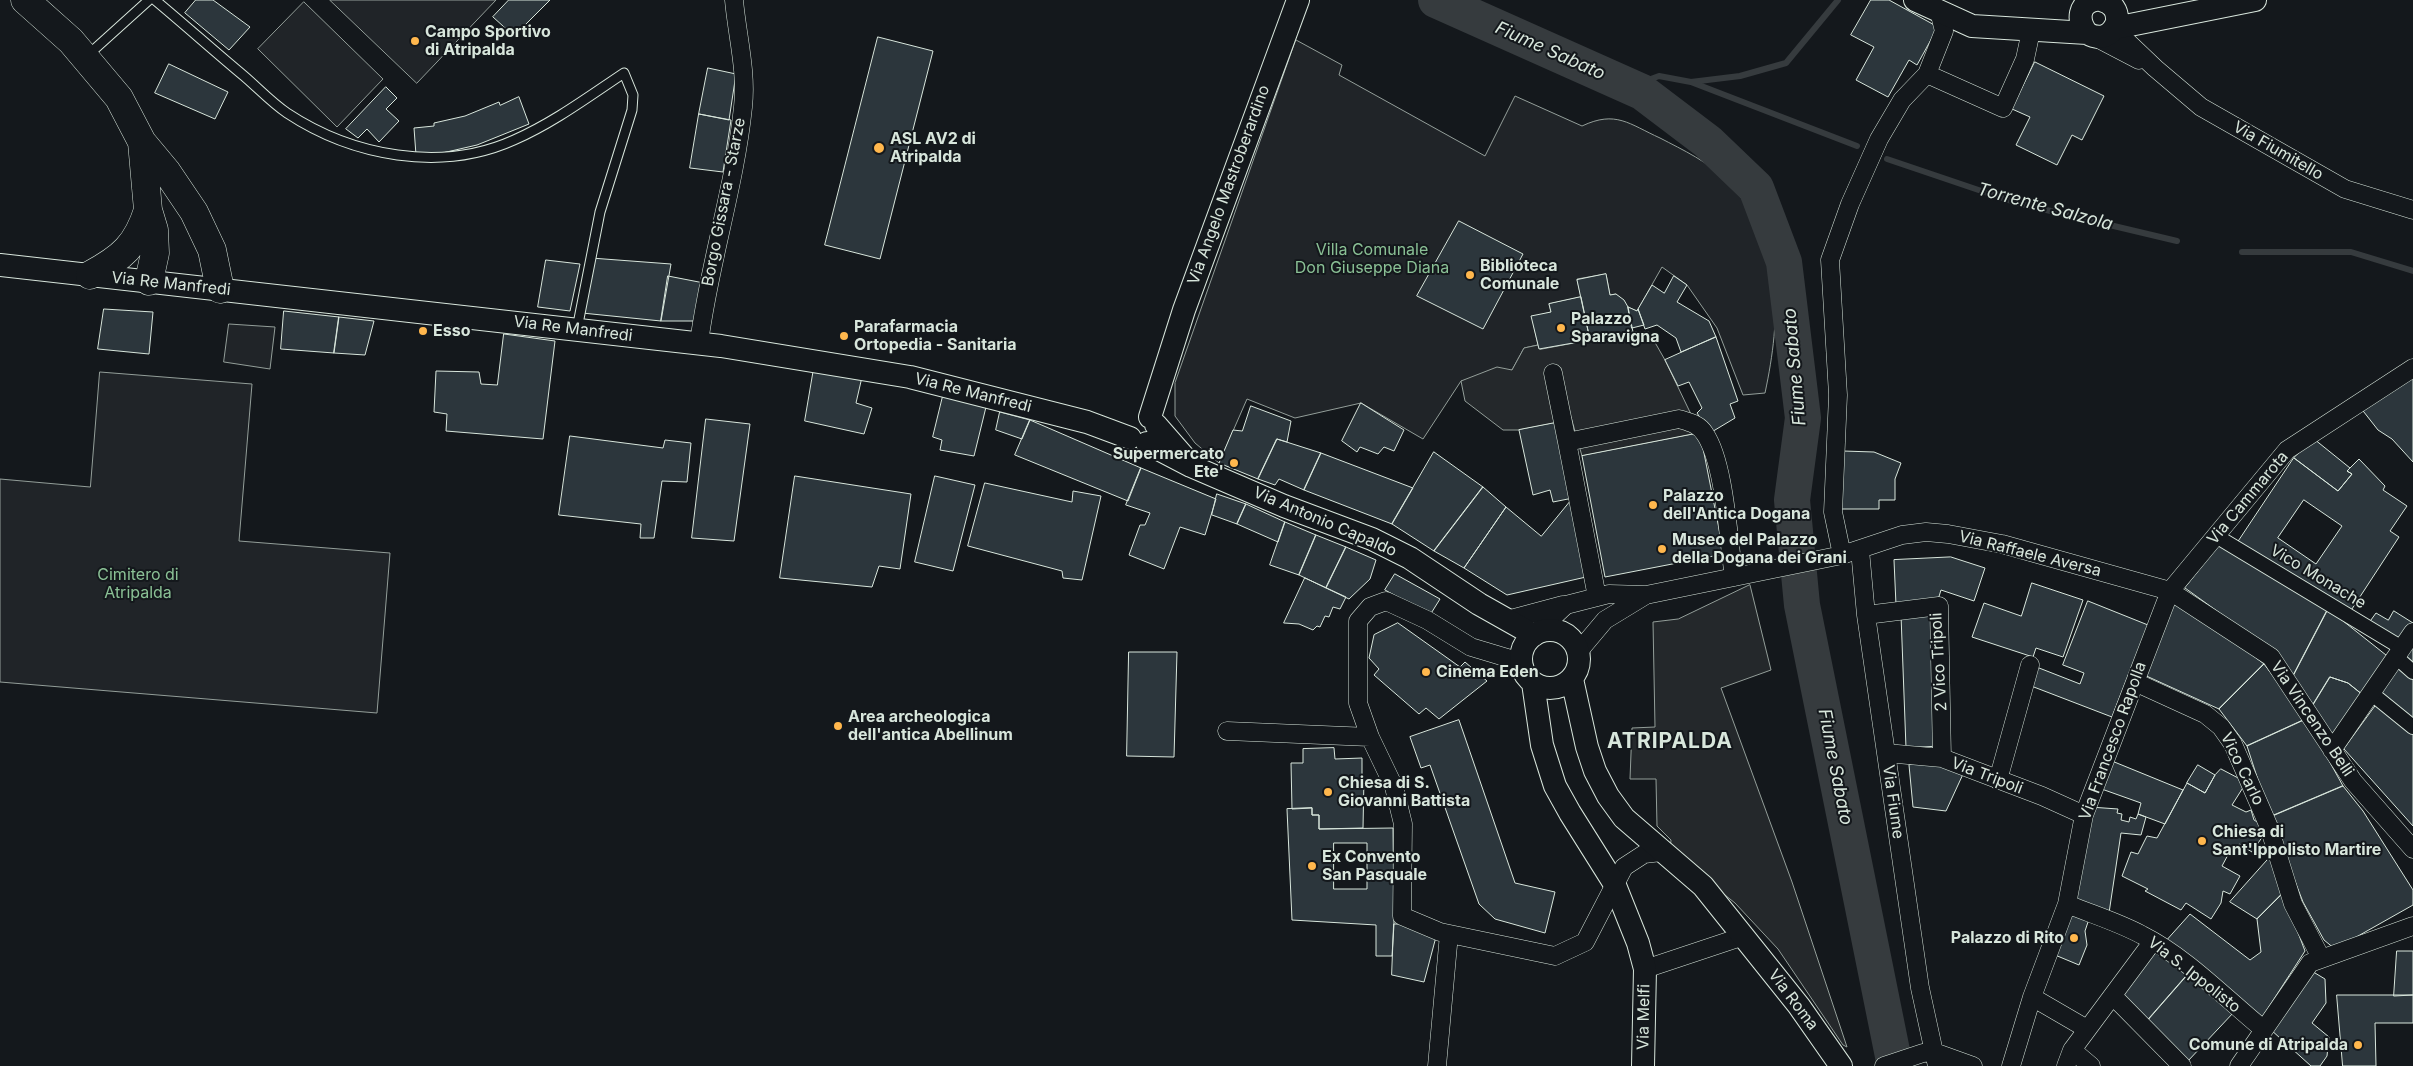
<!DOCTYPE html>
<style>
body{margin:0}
canvas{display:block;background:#14181c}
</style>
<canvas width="2413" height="1066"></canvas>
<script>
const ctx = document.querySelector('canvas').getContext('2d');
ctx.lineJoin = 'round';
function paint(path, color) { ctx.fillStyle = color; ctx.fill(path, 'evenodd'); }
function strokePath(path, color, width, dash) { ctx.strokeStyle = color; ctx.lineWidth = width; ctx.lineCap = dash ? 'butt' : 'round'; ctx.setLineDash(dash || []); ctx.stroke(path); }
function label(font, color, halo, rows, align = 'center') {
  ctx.font = font + ' Inter,sans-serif'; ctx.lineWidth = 4; ctx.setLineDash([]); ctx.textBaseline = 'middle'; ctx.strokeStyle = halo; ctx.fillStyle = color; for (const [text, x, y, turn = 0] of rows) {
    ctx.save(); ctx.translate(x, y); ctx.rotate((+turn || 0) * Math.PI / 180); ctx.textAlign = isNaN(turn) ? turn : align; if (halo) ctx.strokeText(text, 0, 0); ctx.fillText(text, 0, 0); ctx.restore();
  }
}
const green = new Path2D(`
 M330 0H496L417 83Z
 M304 2 383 79 337 127 258 49Z
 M1296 40 1342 65 1339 75 1485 156 1515 96 1582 126C1616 110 1629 124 1660 138 1683 150 1709 162 1727 181 1785 241 1781 318 1765 393L1743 395 1717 328 1687 285 1662 267 1637 311 1628 307 1616 294 1610 295 1606 274 1577 279 1581 297 1549 304 1551 312 1532 317 1538 345 1524 348 1512 370 1461 381 1423 439 1361 403 1295 418 1247 399 1219 463 1195 443 1175 416V383Z
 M229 324 275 327 270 369 224 362Z
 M100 372 252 384 239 541 390 553 377 713 0 682V479L90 487Z`);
const parking = new Path2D(`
 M1633 332H1649L1665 360 1700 433 1582 456 1571 417 1555 423 1519 430H1503L1465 401 1461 381 1497 367 1512 370 1524 348 1538 345 1540 349Z
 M1750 585 1771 670 1721 688 1792 882 1847 1047 1843 1045 1778 949 1735 903 1670 851 1671 840 1657 826 1656 779H1630L1632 728 1655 727 1653 622 1678 619Z`);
const stream = new Path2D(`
 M1691 82 1740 76 1786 63 1838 0
 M1626 85 1640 83 1659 76 1691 82 1857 146
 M1887 159 2017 203 2177 241
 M2242 252H2351L2413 271`);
const river = new Path2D(`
 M1436 0 1642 92 1708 142 1756 188 1784 262 1803 418 1792 500 1802 605 1895 1066`);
const building = new Path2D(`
 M196 0H213L250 27 229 50 185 13Z
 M509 0H550L514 36 493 17Z
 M1871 0H1889L1938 27 1917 65 1909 60 1888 97 1856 80 1874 47 1851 35Z
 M878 37 933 51 880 259 825 245Z
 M2035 62 2104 96 2082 140 2072 135 2057 165 2016 145 2030 117 2012 109Z
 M169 64 228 92 215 119 155 93Z
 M708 68 736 74 729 120 699 114Z
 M386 87 397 98 386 109 399 121 379 142 367 129 358 138 346 129Z
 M519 97 529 124 477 145 438 154 416 155 414 128 434 126V123L465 116 499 102 500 105Z
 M699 114 731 120 723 172 690 168Z
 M1459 221 1523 254 1483 329 1417 296Z
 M591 258 671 264 661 321 582 313Z
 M546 260 580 264 570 311 538 307Z
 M1606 274 1610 295 1616 294 1624 300 1628 307 1633 332 1590 340 1577 280Z
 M668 276 704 283 698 321H661Z
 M1674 276 1687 285 1677 302 1709 321 1716 337 1681 352 1676 338 1657 325 1645 329 1638 309 1652 285 1664 293Z
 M1581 297 1590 340 1539 349 1531 316 1551 312 1549 304Z
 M1628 307 1637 311 1638 309 1644 325 1632 328Z
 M104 309 153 312 149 354 98 349Z
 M284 311 339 317 334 353 281 349Z
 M339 317 374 321 365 355 334 353Z
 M504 334 555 341 543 439 446 431 447 414 434 412 436 371 479 372 481 384 497 385Z
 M1716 337 1738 401 1730 404 1735 418 1710 433 1697 413 1702 408 1689 382 1678 386 1665 360Z
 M814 368 862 377 856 403 872 408 864 434 805 421Z
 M2413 378V462L2392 439 2378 430 2360 407Z
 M943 396 986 407 974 456 940 450 942 440 933 437Z
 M1361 403 1404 430 1394 451 1384 447 1378 454 1360 447 1357 452 1342 441Z
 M1251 406 1291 421 1287 442 1277 439 1258 479 1219 463 1233 430 1242 431Z
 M1000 412 1030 420 1022 439 996 430Z
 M706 419 750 424 734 541 692 538Z
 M1030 420 1141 468 1128 501 1015 455Z
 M1555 423 1573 498 1553 502 1550 490 1533 495 1519 430Z
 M1700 433 1724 554 1605 577 1582 456Z
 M570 436 663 448 665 440 691 443 687 482 662 481 654 538H640L641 524 559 515Z
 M1277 439 1321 453 1304 490 1279 479 1275 485 1258 479Z
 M2314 439 2350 468 2347 471 2352 474 2338 491 2294 458Z
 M1843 451 1874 452 1901 463 1895 479V500H1879V509H1841Z
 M1434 452 1483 487 1434 551 1392 524Z
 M1321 453 1413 488 1392 524 1304 490Z
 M2294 458 2338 491 2352 474 2347 471 2359 459 2385 486 2383 490 2407 506 2390 531 2399 537 2350 612 2236 545ZM2304 500 2342 526 2316 564 2278 538Z
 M1141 468 1216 499 1205 535 1180 527 1164 569 1129 555 1140 525H1145L1150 513 1126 505Z
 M795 476 911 494 900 569 879 566 872 587 780 578Z
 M935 476 975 485 953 571 915 562Z
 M985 483 1072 502 1073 491 1101 496 1082 580 1063 578 1062 571 968 546Z
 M1483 487 1506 507 1464 568 1434 551Z
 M1217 494 1246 504 1237 524 1212 515Z
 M1573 498 1586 577 1507 595 1464 568 1506 507 1541 536Z
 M1246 504 1285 522 1278 542 1237 524Z
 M1285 522 1316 535 1299 575 1270 565Z
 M1316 535 1346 547 1326 588 1299 575Z
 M2220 544 2328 609 2292 678 2271 650 2185 588Z
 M1346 547 1376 560 1370 579 1349 599 1326 588Z
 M1951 557 1985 568 1974 601 1941 590 1937 603 1896 605 1894 560Z
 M1395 574 1440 599 1430 615 1385 590Z
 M1305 578 1346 597 1340 609 1333 607 1329 617 1325 616 1320 627 1317 626 1313 630 1299 624 1284 623Z
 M2032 583 2083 600 2063 657 2036 648 2033 657 1972 637 1984 603 2021 616Z
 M2178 597 2264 664 2219 709 2142 674 2160 629Z
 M2088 601 2148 625 2112 717 2026 684 2034 666 2080 684 2084 673 2063 665Z
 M2328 609 2391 659 2363 695 2348 683 2330 677 2311 708 2292 678Z
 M2394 611 2413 623 2399 643 2368 624 2376 613 2388 620Z
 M1934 614 1939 746 1906 748 1901 615Z
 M1398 623 1460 667 1465 662 1487 681 1439 719 1426 708 1419 714 1374 675 1379 669 1369 658 1374 635Z
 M2413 644V669L2403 660Z
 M1129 652H1177L1174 757 1127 756Z
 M2264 664 2306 719 2247 746 2219 709Z
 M2400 665 2413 675V725L2379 696Z
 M2330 677 2348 683 2363 695 2331 738 2311 708Z
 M2379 701 2413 729V826L2344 749Z
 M2306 719 2343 786 2270 817 2247 746Z
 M1459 720 1515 883 1555 892 1545 933 1495 919 1479 904 1430 765 1421 768 1410 737Z
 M1334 748 1335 759 1362 758V776H1364L1363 828 1319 829V815H1312V808L1292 809 1291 763H1303V749Z
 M2107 759 2183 790 2165 824 2138 814 2141 803 2096 787Z
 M1931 763 1964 772 1946 811 1913 807 1909 765Z
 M2198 765 2215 775 2205 793 2187 783Z
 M2221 769 2242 780 2244 786 2232 805 2246 812 2251 810 2254 820 2266 827 2267 830 2252 852 2239 844 2233 855 2229 853 2222 866 2240 876 2230 894 2223 891 2221 903 2211 919 2186 903 2181 910 2145 891 2148 889 2122 876 2131 852 2138 854 2147 836 2157 838 2187 783 2205 793 2215 775Z
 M2343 786 2363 811 2413 890V905L2335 949 2324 940 2303 902 2270 817Z
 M2090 807 2118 809 2117 813 2122 814 2121 820 2129 822 2130 817 2136 819 2138 814 2146 817 2141 835 2121 833 2109 913 2075 898Z
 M1312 808V815H1319V829L1393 828 1394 924 1392 956H1376V925L1292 920 1287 809ZM1334 843H1367V889H1334Z
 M2271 856 2283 893 2257 919 2230 902Z
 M2283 893 2305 951 2261 1019 2164 943 2190 914 2250 960 2261 952 2257 919Z
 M2071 912 2089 919 2085 931 2087 945 2079 965 2055 955Z
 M1394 924H1410L1437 933 1424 982 1392 975Z
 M2160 949 2189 973 2147 1021 2119 993Z
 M2397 951H2413V995L2394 996Z
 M2310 970 2325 979 2326 1003 2312 1023 2329 1037 2327 1056 2320 1066H2311L2270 1029Z
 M2189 973 2234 1012 2187 1062 2147 1021Z
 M2337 995H2413V1023H2375L2376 1066H2343Z`);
const service = new Path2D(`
 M155 0C185 25 214 51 244 76 258 88 272 103 287 113 352 156 441 173 514 140 553 123 588 97 624 73L633 95 632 110 600 212 577 329
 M88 55 149 0`);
const pedestrian = new Path2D(`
 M2216 536 2402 648
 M2396 657 2413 672
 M2371 693 2413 727`);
const minor = new Path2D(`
 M2114 29 2155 68 2201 107 2345 189 2413 210
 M2093 36 2139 60
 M1927 74 2003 108 2025 59 2031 31
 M699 343C709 264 735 186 743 107 747 71 737 35 734 0
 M1553 373 1567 442
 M1860 550 1866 615 1920 988 1937 1066
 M1842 555 1833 512 1838 395 1830 260 1850 204 1879 139 1902 100 1927 74 1944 31 1939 11
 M1597 597 1567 442 1679 419C1689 422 1699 424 1705 434 1725 464 1728 539 1734 577
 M1866 615 1939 606 1942 758
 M1507 620 1563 605
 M1534 635 1566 605 1609 594 1646 595 1842 555 1902 535 1926 532 1948 534 2002 544 2170 591 2271 657 2353 781 2413 849
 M1579 651 1605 620 1646 595
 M2135 682 2205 714 2221 727 2233 744 2269 827 2293 904 2321 958
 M1227 731 1370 737 1394 787 1403 824 1402 916 1440 932 1555 956 1585 942 1624 867 1644 854 1661 852
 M1370 737 1358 703V621L1370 607 1386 601 1427 620 1471 647 1521 662
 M2332 750 2413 632
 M1886 753 1942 758 2042 796 2084 815
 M1998 780 2030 665
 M2067 904C2091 914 2118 922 2142 935 2186 957 2224 997 2263 1029
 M1645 969 1744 936
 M2113 996 2182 1066
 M2032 997 2087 1029
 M2072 1050 2153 941
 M1437 1066 1449 934
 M1884 1066 1923 1053 1934 1052 1973 1066
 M2011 1066 2032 997 2067 904 2084 815 2170 591 2287 450 2413 368
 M2066 1066 2072 1050 2091 1066
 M2239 1066 2310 963 2413 926`);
const tertiary = new Path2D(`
 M1915 0 1972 26 2087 33
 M2096 0C2078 3 2077 21 2087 33 2100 41 2112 36 2117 22 2118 11 2113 3 2101 0
 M2115 28 2255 0
 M0 265 721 346 910 377 1087 422 1130 438
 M1150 417 1184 310 1298 0
 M1156 425 1184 457
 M1147 443 1191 466 1284 506 1372 539 1410 558 1479 604 1534 635
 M1521 659a29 29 0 1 1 58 0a29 29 0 1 1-58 0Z
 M1572 679 1587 747 1595 771 1608 796 1624 818 1703 886 1799 1006 1841 1066
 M1533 683 1542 745 1555 786 1570 813 1614 883 1638 943 1645 969 1643 1066`);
const trunk = new Path2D(`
 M25 0 71 41 119 98 142 142 167 172 194 212 212 250 220 289
 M142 142 148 210 154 230 155 253 149 281
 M90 275C122 258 137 245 148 210`);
const markers = [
 [415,41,5,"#ffb74d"],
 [879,148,6,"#ffb74d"],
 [1470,275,5,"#ffb74d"],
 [1561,328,5,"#ffb74d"],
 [423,331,5,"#ffb74d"],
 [844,336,5,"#ffb74d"],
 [1234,463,5,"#ffb74d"],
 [1653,505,5,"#ffb74d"],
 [1662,549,5,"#ffb74d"],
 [1426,672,5,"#ffb74d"],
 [838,726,5,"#ffb74d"],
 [1328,792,5,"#ffb74d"],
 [2202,841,5,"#ffb74d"],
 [1312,866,5,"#ffb74d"],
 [2074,938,5,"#ffb74d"],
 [2358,1045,5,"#ffb74d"]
];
const poiNames = [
 ["Campo Sportivo",425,32],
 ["di Atripalda",425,50],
 ["ASL AV2 di",890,139],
 ["Atripalda",890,157],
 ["Biblioteca",1480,266],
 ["Comunale",1480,284],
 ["Palazzo",1571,319],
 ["Sparavigna",1571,337],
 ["Parafarmacia",854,327],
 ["Ortopedia - Sanitaria",854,345],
 ["Esso",433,331],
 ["Supermercato",1224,454,"right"],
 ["Ete'",1224,472,"right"],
 ["Palazzo",1663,496],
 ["dell'Antica Dogana",1663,514],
 ["Museo del Palazzo",1672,540],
 ["della Dogana dei Grani",1672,558],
 ["Cinema Eden",1436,672],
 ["Area archeologica",848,717],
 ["dell'antica Abellinum",848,735],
 ["Chiesa di S.",1338,783],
 ["Giovanni Battista",1338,801],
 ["Chiesa di",2212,832],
 ["Sant'Ippolisto Martire",2212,850],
 ["Ex Convento",1322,857],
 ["San Pasquale",1322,875],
 ["Palazzo di Rito",2064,938,"right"],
 ["Comune di Atripalda",2348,1045,"right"]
];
const streetNames = [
 ["Via Fiumitello",2278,151,30],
 ["Via Angelo Mastroberardino",1229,185,-70],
 ["Borgo Gissara - Starze",724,202,-79],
 ["Via Re Manfredi",171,284,6],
 ["Via Re Manfredi",573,329,7],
 ["Via Re Manfredi",973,393,14],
 ["Via Cammarota",2248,498,-50],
 ["Via Antonio Capaldo",1325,522,23],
 ["Via Raffaele Aversa",2030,554,14],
 ["Vico Monache",2318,577,31],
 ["2 Vico Tripoli",1939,662,-93],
 ["Via Vincenzo Belli",2312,719,56],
 ["Via Francesco Rapolla",2113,741,-70],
 ["Vico Carlo",2242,769,64],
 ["Via Tripoli",1987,776,21],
 ["Via Fiume",1893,802,82],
 ["Via S. Ippolisto",2194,975,38],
 ["Via Roma",1793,1000,53],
 ["Via Melfi",1644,1017,-89]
];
const parkNames = [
 ["Villa Comunale",1372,250],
 ["Don Giuseppe Diana",1372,268],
 ["Cimitero di",138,575],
 ["Atripalda",138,593]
];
const waterNames = [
 ["Fiume Sabato",1550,51,24],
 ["Torrente Salzola",2045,207,15],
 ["Fiume Sabato",1795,367,-95],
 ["Fiume Sabato",1835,767,79]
];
const districtNames = [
 ["ATRIPALDA",1670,742]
];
paint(green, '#202428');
strokePath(green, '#939e99', 1);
paint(parking, '#24282b');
strokePath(parking, '#939e99', 1);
strokePath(stream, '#363b3e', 6);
strokePath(river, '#363b3e', 36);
paint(building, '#2c363c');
strokePath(building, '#d8e6dc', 1);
strokePath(service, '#d8e6dc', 11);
strokePath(pedestrian, '#d8e6dc', 16);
strokePath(minor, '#d8e6dc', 19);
strokePath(tertiary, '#d8e6dc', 24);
strokePath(trunk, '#d8e6dc', 29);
strokePath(service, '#14181c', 9);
strokePath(pedestrian, '#14181c', 14);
strokePath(minor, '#14181c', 18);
strokePath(tertiary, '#14181c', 22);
strokePath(trunk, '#14181c', 28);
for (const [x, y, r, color] of markers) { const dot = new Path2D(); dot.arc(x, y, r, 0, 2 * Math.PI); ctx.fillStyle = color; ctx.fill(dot); strokePath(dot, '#14181c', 2); }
label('bold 16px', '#d8e6dc', '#14181c', poiNames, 'left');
label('16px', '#d8e6dc', '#14181c', streetNames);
label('16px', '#8ac095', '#14181c', parkNames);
label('italic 18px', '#d8e6dc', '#14181c', waterNames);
ctx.letterSpacing = '1px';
label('bold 21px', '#d8e6dc', '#14181c', districtNames);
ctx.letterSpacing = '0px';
</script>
